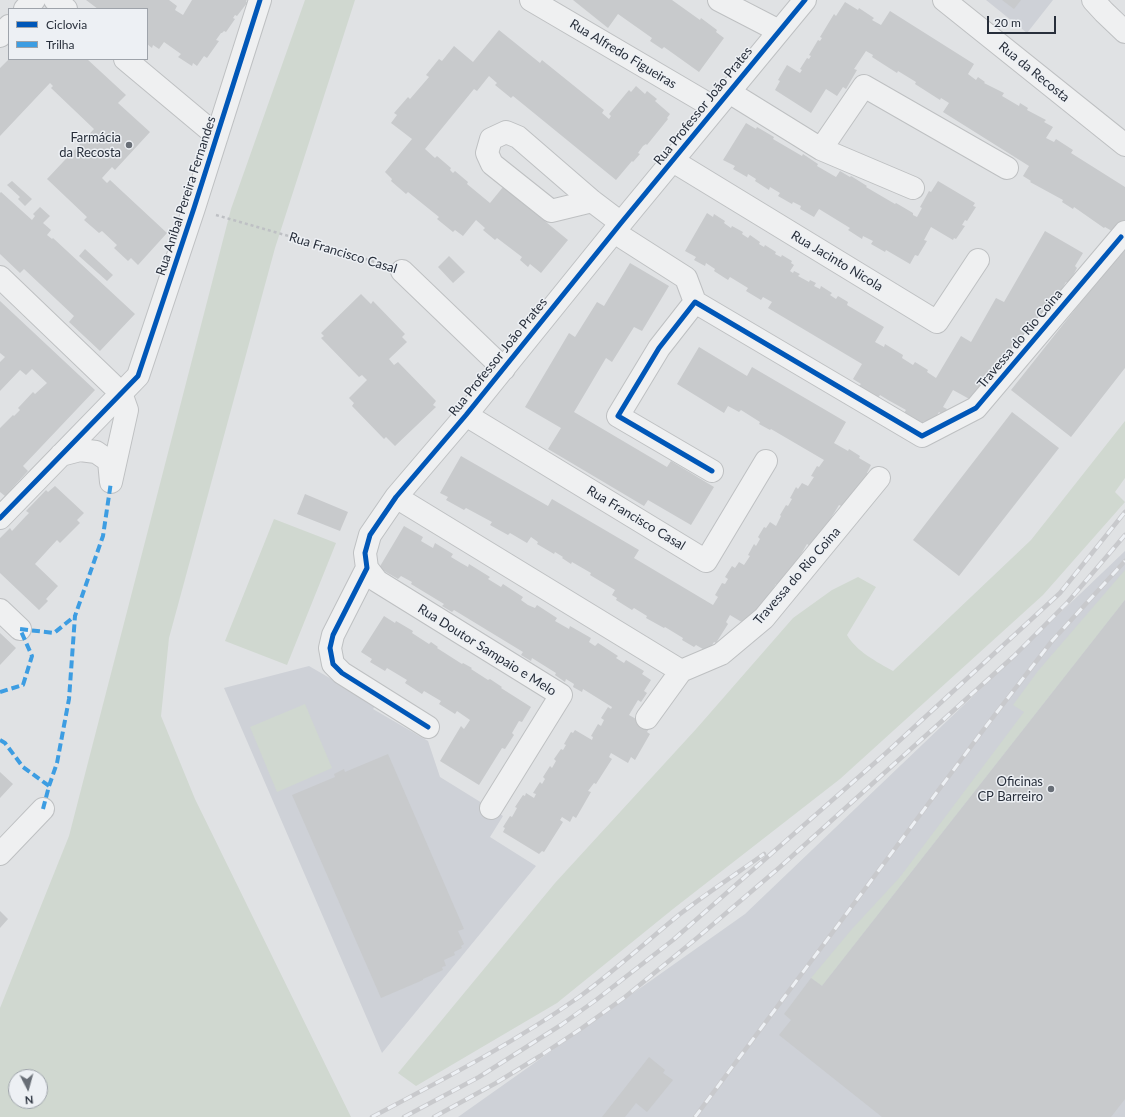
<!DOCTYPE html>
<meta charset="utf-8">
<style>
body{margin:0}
#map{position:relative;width:1125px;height:1117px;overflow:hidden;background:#e0e2e4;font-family:Lato,sans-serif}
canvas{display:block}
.legend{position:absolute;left:8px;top:8px;width:140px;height:52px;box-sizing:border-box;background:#edf0f4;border:1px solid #9ea3aa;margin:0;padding:5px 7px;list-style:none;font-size:12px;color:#282f3b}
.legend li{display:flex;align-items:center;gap:8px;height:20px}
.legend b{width:20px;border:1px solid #9ea3aa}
.north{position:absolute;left:8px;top:1069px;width:40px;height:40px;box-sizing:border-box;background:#edf0f4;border:1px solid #9ea3aa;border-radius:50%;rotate:174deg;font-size:11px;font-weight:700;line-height:16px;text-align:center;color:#282f3b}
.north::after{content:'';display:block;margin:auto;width:14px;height:18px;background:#686e76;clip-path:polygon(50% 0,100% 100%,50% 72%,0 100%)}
.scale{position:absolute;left:987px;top:16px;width:69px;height:18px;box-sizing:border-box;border:2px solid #282f3b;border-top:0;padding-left:5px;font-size:12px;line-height:14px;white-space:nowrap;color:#282f3b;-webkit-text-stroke:3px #edf0f4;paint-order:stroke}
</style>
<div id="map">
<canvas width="1125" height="1117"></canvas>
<ul class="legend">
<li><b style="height:5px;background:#0057b8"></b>Ciclovia</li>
<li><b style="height:5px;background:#3d9de2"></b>Trilha</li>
</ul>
<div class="north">N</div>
<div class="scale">20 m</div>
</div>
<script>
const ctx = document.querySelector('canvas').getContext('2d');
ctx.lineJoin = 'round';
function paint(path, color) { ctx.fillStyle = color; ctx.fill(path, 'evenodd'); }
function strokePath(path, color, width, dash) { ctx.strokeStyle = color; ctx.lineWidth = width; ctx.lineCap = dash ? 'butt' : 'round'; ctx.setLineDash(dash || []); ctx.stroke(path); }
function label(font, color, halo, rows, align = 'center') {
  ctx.font = font + ' Lato,sans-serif'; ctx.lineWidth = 3; ctx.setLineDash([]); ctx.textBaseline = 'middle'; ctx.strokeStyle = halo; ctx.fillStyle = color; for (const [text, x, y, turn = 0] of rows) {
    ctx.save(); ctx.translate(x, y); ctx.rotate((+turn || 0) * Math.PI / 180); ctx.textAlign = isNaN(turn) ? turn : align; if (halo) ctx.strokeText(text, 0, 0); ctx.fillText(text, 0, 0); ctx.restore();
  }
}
const built = new Path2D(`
 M986 0H1053L1027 33Z
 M1125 551V1117H458L745 914Z
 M309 666 376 705 373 709 428 741 440 777 503 816 490 837 536 866 382 1053 224 688Z`);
const green = new Path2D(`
 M305 0H355L275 248 169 638 161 716 195 799 351 1117H0V1008L69 836 231 209ZM16 1077H40V1101H16Z
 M1125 421V478L1115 492 1125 502 1043 595 840 779 673 909 557 1003 416 1086 398 1073 555 883 697 728 793 618 832 590 858 577 876 587 847 635C856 651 877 662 893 671L1031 540Z
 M274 519 336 543 287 665 225 641Z
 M1125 570V600L822 986 811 978 852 929 900 877 1024 712 1013 705 1038 671Z
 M305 704 332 768 277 792 250 727Z`);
const building = new Path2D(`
 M86 0H169L177 6 175 10 183 15 192 0H247L246 1 247 3 237 16 235 15 233 18 235 19 226 32 224 31 222 33H221L216 40 219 41 207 58 204 56 197 66 193 63 192 66 178 57 181 54 164 42 159 49 153 45 152 48 147 44V9H98Z
 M573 0H672L700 20 701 18 717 30 716 32 724 38 699 72 664 47 662 49 650 41 652 38 618 14 608 28Z
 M1002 0H1021L1014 9Z
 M845 2 858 10 859 8 874 18 872 20 881 25 890 11 974 64 968 74 976 80 978 77 985 82 984 83 1004 93 1002 96 1019 106 1020 103 1028 108 1027 110 1046 120 1044 122 1053 127 1046 138 1054 142 1056 139 1073 150 1071 153 1125 187V221L1117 234 1105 227 1104 228 1074 207 1073 209 1062 202 1063 200 1030 182 1031 181 1023 176 1029 166 943 112 949 103 941 98 940 100 915 84 916 82 898 71 897 73 872 57 873 55 866 51 854 69 857 70 846 89 843 87 837 96 826 89 811 113 775 90 780 81 778 80 787 65 800 73 802 70 800 69 807 58 809 59 811 56 809 55 818 40 820 41 822 38 820 37 834 14 836 16Z
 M499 30 540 63 542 60 604 110 602 113 609 119 611 116 609 114 629 90 631 92 636 86 645 94 647 91 657 99 655 101 670 114 667 118 668 119 647 145 646 144 643 146 638 153 640 154 633 162 632 161 616 180 513 96 511 98 495 85 497 83 489 76 477 91 474 89 425 149 435 158 437 156 451 168 450 170 453 173 455 171 468 182 467 184 490 203 503 187 568 240 541 273 530 264 528 267 520 260 522 257 497 238 495 240 483 230 485 228 476 220 463 236 455 230 453 232 437 219 439 217 408 192 406 194 391 181 392 179 385 172 412 139 391 123 397 115 394 113 408 97 410 99 429 77 426 75 439 59 442 61 454 46 473 62Z
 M9 59H87L126 95 118 103 150 132 115 170 112 167 102 178 107 183 110 180 167 233 138 265 131 258 128 261 114 248 117 245 102 231 99 233 84 220 87 217 47 179 94 129 51 88 53 86 50 83 0 136V68Z
 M746 123 756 129 757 127 774 137 773 139 802 156 803 154 818 164 817 166 836 177 840 171 850 177 851 176 867 186 866 187 895 204 896 203 913 213V215L917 217 922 208 920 207 929 191 931 192 938 181 975 203 973 206 976 207 967 221 965 220 962 225 965 226 956 239 954 238 953 240 931 227 924 240 927 241 918 256 915 255 910 264 886 250 885 252 871 244 873 241 863 236 862 239 848 230 850 228 819 209 814 217 800 209 801 206 793 202 792 204 778 196 780 193 770 187 769 190 755 181 756 179 748 174 747 177 733 169 735 166 723 160Z
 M12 181 32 199 25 206 18 199 20 197 7 185Z
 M1 192 32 220 35 216 33 214 40 207 50 216 43 223 51 230 47 235 52 239 53 238 135 314 100 351 69 322 74 316 24 269 20 273 0 254V193Z
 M707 213 713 217 714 214 725 221 724 223 731 228 732 226 743 232 742 234 748 238 750 235 760 242 759 244 764 247 765 245 776 252 775 254 781 257 782 255 792 261 791 263 794 265 790 271 793 273 794 271 800 274 798 276 809 282 810 280 816 283 814 286 820 289 821 286 832 293 830 295 836 299 838 296 848 302 847 305 884 327 875 342 884 347 885 344 903 355 902 358 913 365 915 362 928 370 927 372 936 378 961 336 971 342 996 298 1004 302 1045 231 1083 253 1075 266 1077 268 1069 283 1066 282 1041 324 1034 320 1009 364 998 358 993 366 995 367 985 385 973 401 953 390 943 407 947 409 943 415 939 412 931 425 924 421 922 424 904 413 906 410 888 400 880 395 878 398 859 386 861 384 853 379 862 364 768 308 772 302 763 297 761 300 746 291 748 288 730 277 728 280 714 271 715 269 706 263 705 266 694 260 696 257 685 251Z
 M85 249 113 275 107 281 79 256Z
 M1123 249 1125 251V368L1071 437 1011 390Z
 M449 256 465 272 453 283 438 267Z
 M630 263 669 286 642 331 634 327 612 362 606 358 574 412 667 467 671 461 714 487 691 525 648 500 644 506 548 449 561 428 525 407 569 333 575 337 597 302 604 306Z
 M361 294 371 304 373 301 405 334 402 337 407 342 389 359 394 365 398 362 436 401 433 405 436 407 395 446 386 437 384 439 352 406 354 403 349 398 367 380 362 375 359 377 321 338 324 336 321 333Z
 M0 301 95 390 23 466 28 471 5 496 0 492V428L13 415 14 416 20 410 18 408 33 392 35 394 47 383 32 369 26 375 20 370 0 391V362L5 357 0 353Z
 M699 347 747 376 752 367 846 422 834 443 848 451 849 449 860 456 859 458 871 465 867 473 869 474 846 508 839 505 813 548 807 544 782 587 776 584 750 627 730 615 726 622 728 624 716 643 714 642 708 652 696 645 694 647 682 640 683 638 665 627 664 628 646 618 647 616 634 608 632 610 616 600 617 598 612 595 615 590 590 575 591 573 572 562 571 564 562 558 563 557 555 552 554 554 537 544 538 542 531 537 527 543 510 533 508 535 490 525 492 522 466 508 464 510 446 500 448 497 440 493 461 456 548 506 552 499 639 550 634 558 713 605 718 597 715 595 722 583 725 584 728 579 725 577 732 566 735 568 739 562 744 565 750 556 748 555 754 544 756 546 760 539 758 537 764 527 766 528 770 522 776 526 781 516 780 515 786 505 788 506 792 499 790 498 796 487 798 489 802 483 808 486 814 477 811 476 817 466 819 467 824 460 771 429 770 430 759 424 760 422 741 410 739 412 728 406 724 413 677 384Z
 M1012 412 1059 448 959 576 913 540Z
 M55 486 84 513 77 520 80 523 60 543 57 540 35 564 58 586 46 599 48 601 39 610 0 573V538L10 528 12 531 26 516 29 513 26 511 46 490 48 492Z
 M305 494 348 512 340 531 297 514Z
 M404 526 423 537 421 541 433 548 435 543 453 554 451 557 461 563 468 567 469 564 490 577 488 579 501 587 503 584 523 597 521 600 528 605 535 608 537 605 557 618 555 621 569 629 570 626 591 638 589 642 595 646 598 643 618 656 616 658 624 663 626 660 644 671 642 674 651 680 644 691 647 693 641 702 638 700 629 715 650 727 647 732 650 734 635 760 631 757 628 763 611 753 609 757 612 759 596 784 594 783 588 791 591 792 576 818 573 816 570 822 562 817 560 820 563 822 544 852 542 851 539 854 503 832 505 828 503 827 510 816 512 817 517 808 515 807 523 795 525 796 526 793 534 798 536 794 533 793 540 782 542 784 545 779 543 777 550 766 552 768 556 761 554 759 561 749 563 750 566 745 564 744 571 732 573 733 575 730 592 740 593 737 591 736 598 724 601 726 604 720 601 718 608 707 611 709 612 707 583 689 582 692 573 687 574 684 566 679 565 682 555 675 556 673 532 658 531 661 521 655 523 652 454 610 452 612 442 606 444 604 411 584 412 582 401 576 398 579 379 568Z
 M1125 600V1099L1111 1117H882L779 1035 791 1020 784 1014 811 978 822 986Z
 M384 616 395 623 396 621 413 631 412 633 429 644 431 642 438 647 437 648 462 664 463 663 472 668 471 669 488 680 490 679 502 687 501 688 531 707 522 722 519 721 512 733 514 735 505 749 502 748 479 785 440 761 461 726 464 729 470 720 457 711 455 714 439 704 441 701 424 691 422 694 405 683 407 680 387 668 385 671 370 662 372 659 361 652Z
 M0 633 16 648 0 665Z
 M388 754 464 929 458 931 464 944 461 946 462 948 454 952 455 955 444 960 446 966 442 967 443 970 423 979V980L381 998 292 795 335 777 334 774 344 769 345 772Z
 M0 772 13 784 0 798Z
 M0 911 8 919 0 928Z
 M649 1057 665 1070 663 1073 673 1080 647 1112 636 1103 625 1117H602Z`);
const path = new Path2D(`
 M216 215 347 253 381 264`);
const minor = new Path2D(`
 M55 0 66 9
 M531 0 715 108
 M719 0 779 31
 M944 0 1125 145
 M1093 0 1104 12 1125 32
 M25 9 34 0
 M0 36 9 26
 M125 59 217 136
 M729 92 821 149 913 188
 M821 149 864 86 1007 168
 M673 161 937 322 978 260
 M592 201 551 211 492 164 487 153 491 139 506 132 518 137 592 201 621 223
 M614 232 686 278 695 302
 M402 271 504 369
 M0 277 121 393 127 410 111 482 109 461 96 452 80 450 61 455
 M466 415 706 561 766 461
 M712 471 618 416 659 348 695 302 922 436 976 408 1125 232
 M396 497 681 671 647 718
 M0 518 138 376 194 208 260 0
 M367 568 377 581 561 695 491 808
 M0 610 20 629
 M681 671 721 654 764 618 879 478
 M428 727 342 673 333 664 330 648 333 635 367 568 365 553 370 535 396 497 466 415 621 223 805 0
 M0 854 43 809`);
const rail = new Path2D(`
 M372 1117C442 1080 514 1043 579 997 614 971 646 942 680 914 707 893 736 874 764 854
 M404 1117 479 1077 561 1025 596 1000 673 940 886 753 1060 593 1125 512
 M434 1117 496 1083 540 1056 582 1028 625 997 697 938 780 867 1014 656 1067 603 1125 535
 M695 1117 987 725 1052 641 1125 561`);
const quiet = new Path2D(`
 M0 692 23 685 32 656 20 629 54 633 75 616
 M0 740 5 743 23 767 49 786
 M43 809 49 786 57 763 69 699 75 616 103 536 111 482`);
const cycleway = new Path2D(`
 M712 471 618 416 659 348 695 302 922 436 976 408 1121 237
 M0 518 138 376 194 208 260 0
 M428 727 342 673 333 664 330 648 333 635 367 568 365 553 370 535 396 497 466 415 621 223 805 0`);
const markers = [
 [129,145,4,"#686e76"],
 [1051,789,4,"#686e76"]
];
const streetNames = [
 ["Rua Alfredo Figueiras",623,54,31],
 ["Rua da Recosta",1034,72,39],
 ["Rua Professor João Prates",703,106,-51],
 ["Rua Aníbal Pereira Fernandes",186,196,-72],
 ["Rua Francisco Casal",343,253,17],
 ["Rua Jacinto Nicola",837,261,31],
 ["Travessa do Rio Coina",1020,339,-50],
 ["Rua Professor João Prates",498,357,-51],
 ["Rua Francisco Casal",636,518,31],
 ["Travessa do Rio Coina",797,576,-49],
 ["Rua Doutor Sampaio e Melo",487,650,32]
];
const poiNames = [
 ["Farmácia",121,138],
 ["da Recosta",121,153],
 ["Oficinas",1043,782],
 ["CP Barreiro",1043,797]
];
paint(built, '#ced1d7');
paint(green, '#d0d8d0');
paint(building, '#c8cacc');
strokePath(minor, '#bec0c2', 24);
strokePath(path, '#bec0c4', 2.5, [3, 3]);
strokePath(minor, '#eff0f1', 22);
strokePath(rail, '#c8c9cc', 4.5);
strokePath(rail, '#edf0f4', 3, [9]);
strokePath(quiet, '#3d9de2', 4, [8, 4]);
strokePath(cycleway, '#0057b8', 5);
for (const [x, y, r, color] of markers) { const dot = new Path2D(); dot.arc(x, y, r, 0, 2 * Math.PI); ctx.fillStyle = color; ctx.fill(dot); strokePath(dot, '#edf0f4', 1.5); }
label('13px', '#282f3b', '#edf0f4', streetNames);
label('13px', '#282f3b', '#edf0f4', poiNames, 'right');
</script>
